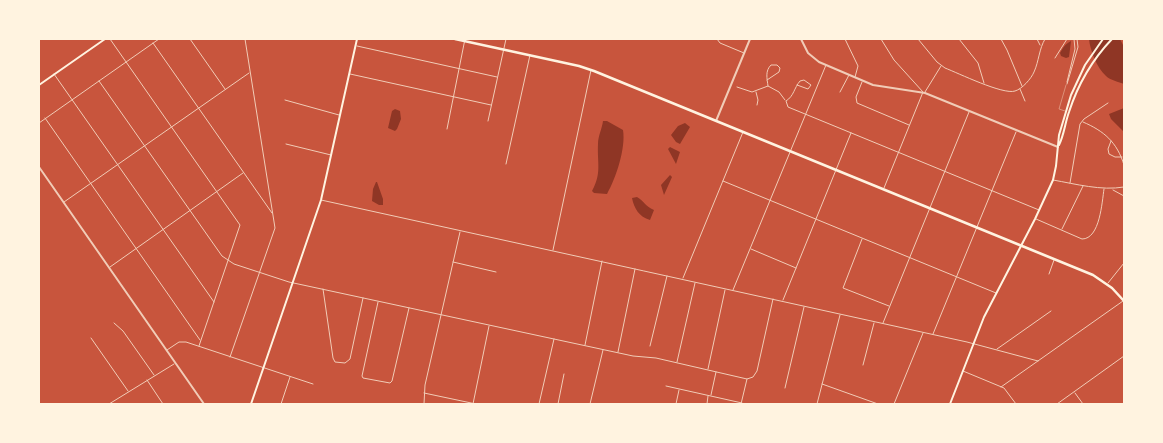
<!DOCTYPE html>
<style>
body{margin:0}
#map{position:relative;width:1163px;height:443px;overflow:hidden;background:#c8553d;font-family:"Roboto Serif",serif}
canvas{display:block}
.frame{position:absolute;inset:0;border:40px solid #fff3e0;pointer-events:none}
</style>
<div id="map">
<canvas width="1163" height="443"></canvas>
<div class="frame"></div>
</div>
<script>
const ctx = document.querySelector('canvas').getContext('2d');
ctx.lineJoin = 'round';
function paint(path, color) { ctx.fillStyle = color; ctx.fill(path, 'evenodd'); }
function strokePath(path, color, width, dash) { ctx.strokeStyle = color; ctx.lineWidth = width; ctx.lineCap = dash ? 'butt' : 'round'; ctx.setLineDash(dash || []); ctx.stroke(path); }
const water = new Path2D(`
 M1089 39H1120L1124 47V84C1119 82 1110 80 1106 76 1097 68 1090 50 1089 39Z
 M1071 41 1069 57 1066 58 1061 56 1060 53C1063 48 1065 44 1071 41Z
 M1124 108V132L1111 119 1109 114Z
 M395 109 400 111 401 119 397 129 395 131 388 128 392 111Z
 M603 121H607L623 130C626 148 616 178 607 194L594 193 592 191C602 173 597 163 598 144 598 136 602 129 603 121Z
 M685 123 690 127 680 144 676 142 671 135 678 126Z
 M670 147 680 152 676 164 668 149Z
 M670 175 672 177 664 195 661 185Z
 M376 182H377L383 199V205H379L372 201 373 189Z
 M637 197C645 202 645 206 654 210L650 220C639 217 634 208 632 198Z`);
const service = new Path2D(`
 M1065 111 1059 109 1066 85`);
const minor = new Path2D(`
 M110 39 240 225 199 346
 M190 39 225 89
 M717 39 720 43 744 53
 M845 39 858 66 855 77
 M881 39 894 60 923 92 884 188
 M918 39 937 62 945 68C958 73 1003 95 1015 91 1022 89 1031 79 1034 72 1039 61 1039 49 1045 39
 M959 39 978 63 984 83
 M1001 39 1007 50 1022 86
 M1037 39 1040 45
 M153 43 272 213
 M357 46 497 77
 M1055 58 1067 39
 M54 74 214 302
 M350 74 491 105
 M767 80 779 72 780 68 777 65H771C765 71 767 78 768 86
 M99 81 222 256 234 264 289 282 633 356 656 358 747 379 753 377 757 371 773 299
 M862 82 856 97 857 103 909 125
 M1067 82 1075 49 1074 39
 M1067 84 1078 47 1077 39
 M797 85 808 89 811 85 804 80 800 81C794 88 794 96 786 101L788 107 1039 210
 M737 87 752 92 768 86 779 92 785 100
 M1020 89 1025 101
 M756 92 758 100 757 105
 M840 92 849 75
 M925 92 941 66
 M285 100 339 115
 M45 118 200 340
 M488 121 506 39
 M1083 122C1104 131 1117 142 1124 165
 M39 123 159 39
 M447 129 465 39
 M1111 141 1108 149 1109 154 1115 157H1122
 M286 144 331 155
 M506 164 530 55
 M1053 180C1076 184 1101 191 1124 187
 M723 181 996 293
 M1070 183 1080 124 1084 119 1108 103
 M1113 190 1124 196
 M321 200 967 342 1038 361
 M64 202 249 73
 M1036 219 1082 239C1100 239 1102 202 1104 189
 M1062 229 1083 186
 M862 239 843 288 889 306
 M751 249 796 268
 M553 250 591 70
 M453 262 496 272
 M110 267 243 173
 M1049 274 1054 260
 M683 278 743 132
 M1108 283 1124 263
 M323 289 333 358 335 362 345 363 350 359 363 298
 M733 290 826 65
 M783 300 851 133
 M378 302 362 376 363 378 390 383 392 381 409 308
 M114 323 123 331 154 375
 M883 323 969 112
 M933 334 1016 132
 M91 338 128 391
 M585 345 602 261
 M650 346 667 276
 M997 349 1051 311
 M167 350 179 342H186L313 384
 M618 352 635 269
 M230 357 275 228 245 39
 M677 362 695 283
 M863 365 874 323
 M708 369 725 290
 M963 371 1004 388 1016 404
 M147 380 163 404
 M822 384 878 404
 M666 386 742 403
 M1001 387 1123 301
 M785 388 804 307
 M424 393 476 404
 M1075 393 1083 404
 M711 395 716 372
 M109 404 174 364
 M281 404 290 377
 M424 404 425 385 460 232
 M473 404 489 326
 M539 404 554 339
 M558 404 564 374
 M590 404 603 350
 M676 404 679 390
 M707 404 708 396
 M741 404 747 379
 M817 404 840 315
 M894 404 923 333
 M1057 404 1124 356`);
const tertiary = new Path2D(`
 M801 39 808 53 819 62 873 85 925 93 1058 147
 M716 121 750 39
 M39 167 204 404`);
const secondary = new Path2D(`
 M39 85 105 39
 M1059 145C1064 135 1065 123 1069 112 1078 84 1092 60 1112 39
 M251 404 321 200 357 39
 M950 404 984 317 1035 219 1053 180 1056 166 1059 135 1071 95 1085 65 1103 39`);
const primary = new Path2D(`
 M455 39 579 66 594 71 1093 275 1112 288 1124 301`);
paint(water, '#8f3625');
strokePath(service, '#f1ccb7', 0.5);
strokePath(minor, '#f1ccb7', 1);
strokePath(tertiary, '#f1ccb7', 2);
strokePath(secondary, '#fff3e0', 2);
strokePath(primary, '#fff3e0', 2.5);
</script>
